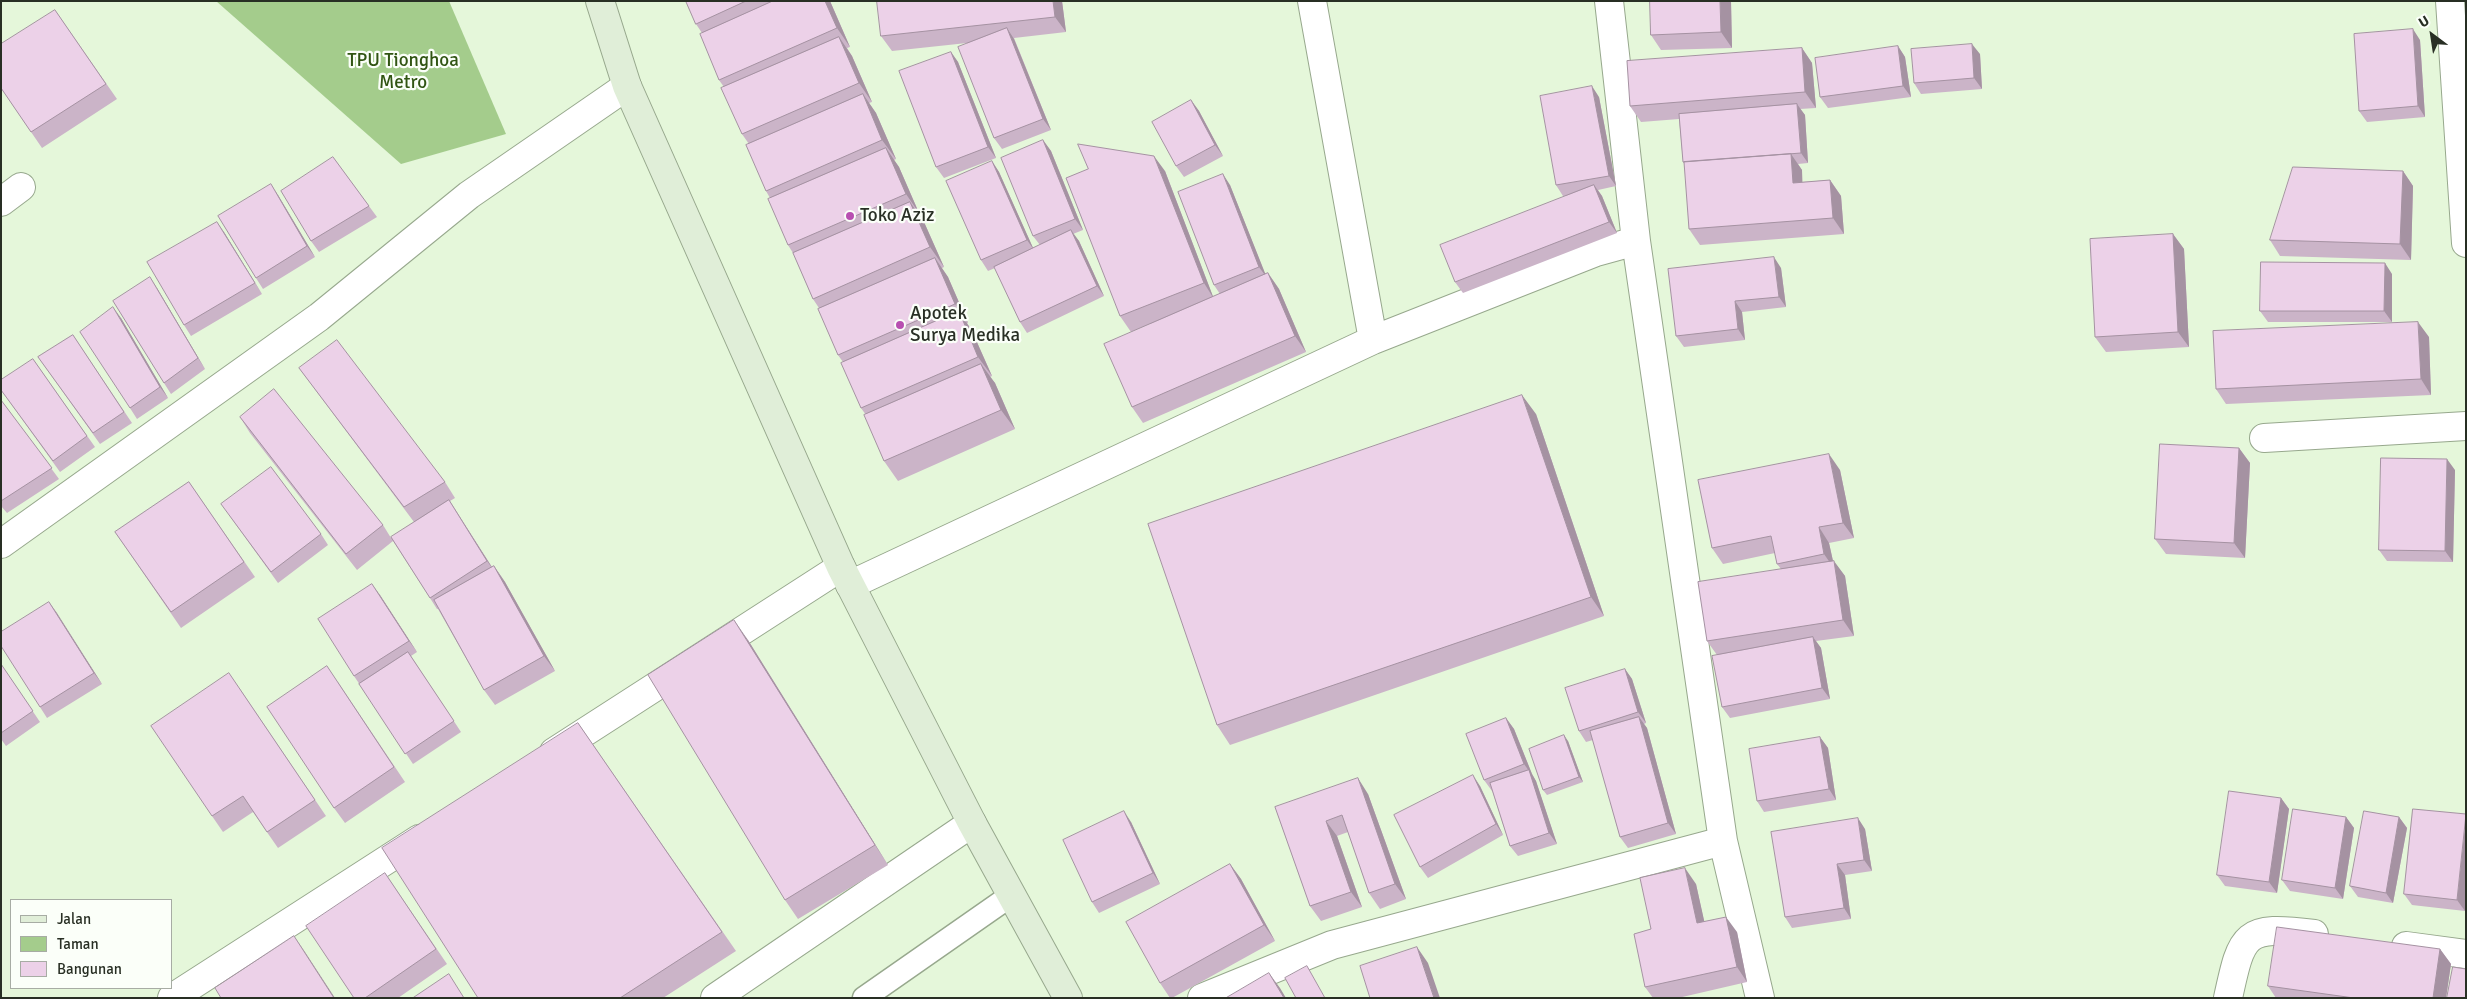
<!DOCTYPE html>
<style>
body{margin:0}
#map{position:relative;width:2467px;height:999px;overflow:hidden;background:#e5f7da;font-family:Signika,sans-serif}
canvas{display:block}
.frame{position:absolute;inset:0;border:2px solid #282f24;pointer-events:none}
.legend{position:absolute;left:10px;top:899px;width:162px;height:90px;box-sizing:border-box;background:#fbfff9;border:1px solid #a7aca4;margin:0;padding:6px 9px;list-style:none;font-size:15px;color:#282f24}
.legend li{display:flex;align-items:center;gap:10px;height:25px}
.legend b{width:25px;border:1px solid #a7aca4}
.north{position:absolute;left:2407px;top:10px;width:50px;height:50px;-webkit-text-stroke:4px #fbfff9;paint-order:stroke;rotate:329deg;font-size:14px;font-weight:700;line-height:20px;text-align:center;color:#282f24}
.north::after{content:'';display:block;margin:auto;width:18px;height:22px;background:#282f24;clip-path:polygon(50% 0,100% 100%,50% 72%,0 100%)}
</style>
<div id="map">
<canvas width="2467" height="999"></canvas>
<div class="frame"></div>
<ul class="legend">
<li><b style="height:6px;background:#e0eed8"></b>Jalan</li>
<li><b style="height:14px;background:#a4cc8c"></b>Taman</li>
<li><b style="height:14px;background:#ecd1e8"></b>Bangunan</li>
</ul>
<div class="north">U</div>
</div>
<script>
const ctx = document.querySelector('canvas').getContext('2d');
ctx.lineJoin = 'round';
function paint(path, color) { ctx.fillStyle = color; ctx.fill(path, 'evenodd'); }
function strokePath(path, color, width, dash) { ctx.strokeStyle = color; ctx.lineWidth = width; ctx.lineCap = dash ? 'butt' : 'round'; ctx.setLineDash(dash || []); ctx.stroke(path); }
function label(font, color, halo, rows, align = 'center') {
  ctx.font = font + ' Signika,sans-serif'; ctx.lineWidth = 4.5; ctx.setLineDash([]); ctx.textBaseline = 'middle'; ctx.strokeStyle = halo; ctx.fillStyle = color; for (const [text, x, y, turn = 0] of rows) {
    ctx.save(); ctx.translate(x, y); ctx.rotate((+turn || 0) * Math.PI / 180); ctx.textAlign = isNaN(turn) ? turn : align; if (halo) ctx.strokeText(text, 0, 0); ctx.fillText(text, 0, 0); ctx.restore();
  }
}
const green = new Path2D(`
 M216 1H449L506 134 401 164Z`);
const lane = new Path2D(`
 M864 998 1013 894`);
const street = new Path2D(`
 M1312 1 1373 340
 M1609 1 1636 241 1723 841 1760 998
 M2450 1 2466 243
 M1 202 21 187
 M2264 438 2466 426
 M1 544 319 317 469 195 627 86
 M850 585 1373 340 1596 252 1636 241
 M554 752 841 567
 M2406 946 2466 954
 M172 998 419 839
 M715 998 972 823
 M1202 998 1332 945 1723 841
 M2228 998C2242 933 2244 925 2314 934`);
const secondary = new Path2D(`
 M600 1 627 86 841 567 972 823 1068 998`);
const wall = new Path2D(`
 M686 1H830L850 47 847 48 852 56 872 102 869 103 876 113 896 159 894 160 899 167 919 213H918L924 222 944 267 942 268 948 277 968 323H967L972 331 992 376 990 377 995 383 1015 429 898 481 884 461 866 415 861 408 843 362 838 355 819 308 813 299 793 253 788 245 770 198 766 191 749 144 742 134 724 87 719 80 702 33 696 24Z
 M1062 1 1066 32 1014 38 1051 130 1002 149 994 138 967 43 892 51 881 36Z
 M1731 1 1732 48 1661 50 1651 35Z
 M55 10 117 99 42 148 1 88Z
 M2420 40 2425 117 2367 122 2359 111Z
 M1898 46 1905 57 1911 97 1828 108 1820 97Z
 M1802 48 1812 63 1816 108 1800 109 1805 115 1808 163 1798 164 1802 170V182L1830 180 1841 196 1844 234 1700 245 1689 229 1685 165 1683 162 1679 119 1641 122 1630 106Z
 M951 52 958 62 996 158 944 178 936 167Z
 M1980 54 1982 89 1921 94 1914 83Z
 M1599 97 1616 186 1598 190 1602 196 1617 233 1463 293 1455 282 1567 196H1563L1556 185Z
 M1191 100 1199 111 1223 156 1184 177 1176 166Z
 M1043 140 1051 151 1083 230 1073 234 1079 241 1104 296 1027 333 1020 322 995 268 988 271 981 260 992 161 999 172 1033 248 1040 245 1033 236Z
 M333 157 377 217 319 252 311 241Z
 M1165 171 1213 297 1220 294 1214 285 1230 185 1265 274 1268 273 1279 289 1306 352 1143 423 1132 407 1150 324 1131 332 1120 316Z
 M2403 171 2413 186 2411 260 2280 256 2270 240Z
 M278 195 315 257 263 289 256 278Z
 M224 232 262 294 191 336 184 325Z
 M2173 234 2184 249 2189 347 2106 352 2095 337Z
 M1781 268 1786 307 1742 312 1745 340 1684 347 1676 336Z
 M2392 274V322H2268L2260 311Z
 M157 288 205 369 171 394 164 383Z
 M121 318 168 398 137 419 130 408Z
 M73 335 132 423 100 444 38 357Z
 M2429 337 2431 395 2226 404 2216 389Z
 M33 359 95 447 60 472 1 390Z
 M299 368 445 482 455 498 450 501 492 567 494 566 505 582 555 671 495 705 484 690 438 609H437L430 598 393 541 357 570 250 433 240 417 383 525 391 538 414 522Z
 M1 400 59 479 7 513 1 506Z
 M1536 414 1604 616 1230 745 1217 725Z
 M2239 448 2250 463 2245 558 2166 554 2155 539Z
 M1840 470 1854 538 1829 543 1833 561 1845 576 1854 636 1816 641 1821 648 1830 699 1730 718 1722 707 1717 655 1707 641 1781 569 1777 564 1775 553 1723 564 1712 548Z
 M2455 470 2453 562 2387 561 2379 550Z
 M189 482 255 577 181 628 115 532Z
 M229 515 321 534 328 545 278 583Z
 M380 595 417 652 411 656 461 732 413 764 354 676Z
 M49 602 102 684 47 718 40 707Z
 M748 640 888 865 798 919 785 900Z
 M1 664 40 722 6 746 1 739Z
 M1625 669 1632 679 1646 723 1644 724 1647 728 1676 834 1628 848 1620 837 1593 740 1586 742 1579 731Z
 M338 682 405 782 345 823 334 808Z
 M240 689 326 816 278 848 253 812 223 832 212 816Z
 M1506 718 1514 729 1532 774 1536 781 1557 844 1518 856 1510 846 1492 790V791L1484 780Z
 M578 723 736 951 663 998H478Z
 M1820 737 1828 748 1836 800 1764 812 1757 801Z
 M1568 741 1583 782 1547 795 1543 790Z
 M1480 786 1503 835 1428 878 1420 867Z
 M1368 794 1406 899 1380 909 1369 893 1348 832 1337 836 1362 907 1321 921 1310 906 1275 807Z
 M2281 798 2289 809 2277 893 2225 886 2217 875Z
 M2413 809 2465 911 2412 905 2404 894Z
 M2346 817 2354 828 2343 899 2290 891 2282 880Z
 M2399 817 2407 828 2393 903 2358 897 2350 886Z
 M1131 822 1160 884 1099 913 1092 902Z
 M1865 829 1872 871 1845 875 1851 919 1792 928 1785 917Z
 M1230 864 1241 879 1275 941 1172 998H1170L1160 983Z
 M385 873 447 964 398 998H354Z
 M1696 884 1704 921 1737 932 1747 982 1678 998H1653L1645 987 1651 929Z
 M2440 949 2451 964 2446 998H2276L2268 986Z`);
const shadedWall = new Path2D(`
 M825 1H830L850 47 837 28Z
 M1053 1H1062L1066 32 1055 17Z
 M1720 1H1731L1732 48 1721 32Z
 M1007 28 1014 39 1051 130 1043 119Z
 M2413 29 2420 40 2425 117 2418 106Z
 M839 37 852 56 872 102 859 83Z
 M1972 44 1980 54 1982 89 1974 78Z
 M1898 46 1905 57 1911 97 1903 86Z
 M1802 48 1812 63 1816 108 1805 92Z
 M951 52 958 62 996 158 988 147Z
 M1592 86 1599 97 1616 186 1609 176Z
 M863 94 876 113 896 159 882 140Z
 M1191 100 1199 111 1223 156 1215 145Z
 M1797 104 1805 115 1808 163 1801 153Z
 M1043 140 1051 151 1083 230 1075 219Z
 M886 148 899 167 919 213 906 194Z
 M1791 154 1802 170 1803 198 1793 183Z
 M1154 156 1165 171 1214 299 1204 283Z
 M992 161 999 172 1034 250 1027 240Z
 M2403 171 2413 186 2411 260 2400 244Z
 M1223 174 1230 185 1267 278 1259 267Z
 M1830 180 1841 196 1844 234 1833 218Z
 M271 184 278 195 315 257 307 246Z
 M1594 185 1602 196 1617 233 1609 222Z
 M910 202 924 222 944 267 930 247Z
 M217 222 224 232 262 294 255 283Z
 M1071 230 1079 241 1104 296 1097 286Z
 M2173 234 2184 249 2189 347 2178 332Z
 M1774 257 1781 268 1786 307 1779 297Z
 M935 258 948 277 968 323 955 304Z
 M2385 263 2392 274V322L2384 311Z
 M1268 273 1279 289 1306 352 1295 336Z
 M150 277 157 288 205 369 198 358Z
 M1735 301 1742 312 1745 340 1738 329Z
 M113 307 121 318 168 398 160 387Z
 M959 311 972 331 992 376 978 357Z
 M2418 322 2429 337 2431 395 2421 379Z
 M981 364 995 383 1015 429 1001 410Z
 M1522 395 1536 414 1604 616 1591 597Z
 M2239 448 2250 463 2245 558 2234 543Z
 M1829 454 1840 470 1854 538 1843 523Z
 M2447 459 2455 470 2453 562 2445 551Z
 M449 500 456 511 495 572 487 561Z
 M1819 527 1829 543 1835 570 1824 554Z
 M1834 561 1845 576 1854 636 1843 620Z
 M494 566 505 582 555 671 544 656Z
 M372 584 380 595 417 652 409 641Z
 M49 602 57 613 102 684 94 673Z
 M734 620 748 640 888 865 875 845Z
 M1813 637 1821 648 1830 699 1822 688Z
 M1625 669 1632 679 1646 723 1638 712Z
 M1639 717 1647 728 1676 834 1668 823Z
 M1506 718 1514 729 1532 774 1536 781 1557 844 1549 833 1529 771 1524 764Z
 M1564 735 1568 741 1583 782 1579 777Z
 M1820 737 1828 748 1836 800 1829 789Z
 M1473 775 1480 786 1503 835 1496 824Z
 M1358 778 1368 794 1406 899 1395 884Z
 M2281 798 2289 809 2277 893 2269 882Z
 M1124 811 1131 822 1160 884 1153 873Z
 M2466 816V902L2465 911 2457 900Z
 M2346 817 2354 828 2343 899 2335 888Z
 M2399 817 2407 828 2393 903 2386 893Z
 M1858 818 1865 829 1872 871 1864 860Z
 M1326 821 1337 836 1362 907 1351 892Z
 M1230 864 1241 879 1275 941 1264 925Z
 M1837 864 1845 875 1851 919 1844 908Z
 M1685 868 1696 884 1708 938 1697 923Z
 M1726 917 1737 932 1747 982 1737 967Z
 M294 936 305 952 335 998H334Z
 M1417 947 1428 963 1440 998H1434Z
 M2440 949 2451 964 2446 998H2433Z
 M1269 973 1280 988 1286 998H1284Z`);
const building = new Path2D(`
 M686 1H746L696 24Z
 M773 1H825L837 28 719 80 700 34Z
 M877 1H1053L1055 17 881 36Z
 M1650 1H1720L1721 32 1651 35Z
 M55 10 106 84 31 132 1 88V44Z
 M1007 28 1043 119 994 138 958 47Z
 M2413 29 2418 106 2359 111 2354 34Z
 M839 37 859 83 742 134 721 88Z
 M1972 44 1974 78 1914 83 1911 49Z
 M1898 46 1903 86 1820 97 1815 58Z
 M1802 48 1805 92 1630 106 1627 61Z
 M951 52 988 147 936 167 899 71Z
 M1592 86 1609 176 1556 185 1540 96Z
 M863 94 882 140 766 191 746 145Z
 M1191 100 1215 145 1176 166 1152 122Z
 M1797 104 1801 153 1683 162 1679 114Z
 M1043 140 1075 219 1033 236 1001 158Z
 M1078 144 1154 156 1204 283 1120 316 1066 178 1088 169Z
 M886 148 906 194 788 245 768 199Z
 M1791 154 1793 183 1830 180 1833 218 1689 229 1684 162Z
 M333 157 369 206 311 241 281 191Z
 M992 161 1027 240 981 260 946 181Z
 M2293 167 2403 171 2400 244 2270 240Z
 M1223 174 1259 267 1214 285 1178 192Z
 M271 184 307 246 256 278 218 216Z
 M1594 185 1609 222 1455 282 1440 245Z
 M910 202 930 247 813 299 793 253Z
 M217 222 255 283 184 325 147 262Z
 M1071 230 1097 286 1020 322 994 267Z
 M2173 234 2178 332 2095 337 2090 239Z
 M1774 257 1779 297 1735 301 1738 329 1676 336 1668 269Z
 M935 258 955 304 838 355 818 309Z
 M2261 262 2385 263 2384 311H2260Z
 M1268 273 1295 336 1132 407 1104 344Z
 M150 277 198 358 164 383 113 301Z
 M113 307 160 387 130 408 80 332Z
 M959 311 978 357 861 408 841 363Z
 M2418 322 2421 379 2216 389 2213 331Z
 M73 335 124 412 93 433 38 357Z
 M337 340 445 482 404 507 299 368Z
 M33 359 87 436 53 461 1 390V380Z
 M981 364 1001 410 884 461 864 415Z
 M274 389 383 525 346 554 240 417Z
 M1522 395 1591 597 1217 725 1148 524Z
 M1 400 52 468 1 501Z
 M2160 444 2239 448 2234 543 2155 539Z
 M1829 454 1843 523 1819 527 1824 554 1777 564 1771 536 1712 548 1698 480Z
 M2381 458 2447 459 2445 551 2379 550Z
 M271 467 321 534 271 572 221 504Z
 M189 482 244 562 171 612 115 532Z
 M449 500 487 561 430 598 391 537Z
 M1834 561 1843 620 1707 641 1698 582Z
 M494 566 544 656 484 690 434 600Z
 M372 584 409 641 354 676 318 619Z
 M49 602 94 673 40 707 1 646V632Z
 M734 620 875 845 785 900 648 675Z
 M1813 637 1822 688 1722 707 1712 656Z
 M408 652 454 721 405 754 359 684Z
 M1 664 33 711 1 733Z
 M327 666 394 767 334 808 267 707Z
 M1625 669 1638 712 1579 731 1565 688Z
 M229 673 315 800 267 832 243 796 212 816 151 726Z
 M1639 717 1668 823 1620 837 1590 731Z
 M1506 718 1524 764 1484 780 1466 734Z
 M578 723 722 932 620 998H478L382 848Z
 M1564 735 1579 777 1543 790 1529 749Z
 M1820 737 1829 789 1757 801 1749 749Z
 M1529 770 1549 833 1510 846 1490 783Z
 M1473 775 1496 824 1420 867 1394 815Z
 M1358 778 1395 884 1369 893 1342 815 1326 821 1351 892 1310 906 1275 807Z
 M2229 791 2281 798 2269 882 2217 875Z
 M2293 809 2346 817 2335 888 2282 880Z
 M2413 809 2466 814 2457 900 2404 894Z
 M1124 811 1153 873 1092 902 1063 840Z
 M2364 811 2399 817 2386 893 2350 886Z
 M1858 818 1864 860 1837 864 1844 908 1785 917 1771 832Z
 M1230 864 1264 925 1160 983 1126 922Z
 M1685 868 1697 923 1726 917 1737 967 1645 987 1634 934 1651 929 1640 878Z
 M385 873 436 949 365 998H354L306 926Z
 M2277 927 2440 949 2433 998H2354L2268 986Z
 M294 936 334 998H221L215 988Z
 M1417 947 1434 998H1370L1360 966Z
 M1307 966 1325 998H1296L1285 978Z
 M2453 967 2466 969V998H2447Z
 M1269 973 1284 998H1226Z
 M449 974 464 998H413Z`);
const markers = [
 [850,216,5,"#b84fb1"],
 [900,325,5,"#b84fb1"]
];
const parkNames = [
 ["TPU Tionghoa",403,61],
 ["Metro",403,83]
];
const poiNames = [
 ["Toko Aziz",860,216],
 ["Apotek",910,314],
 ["Surya Medika",910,336]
];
paint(green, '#a4cc8c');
strokePath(lane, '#97a88d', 25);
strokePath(street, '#97a88d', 30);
strokePath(secondary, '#97a88d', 30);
strokePath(lane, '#fff', 22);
strokePath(street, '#fff', 28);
strokePath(secondary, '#e0eed8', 28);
paint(wall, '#cbb4c8');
paint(shadedWall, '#a592a2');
paint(building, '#ecd1e8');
strokePath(building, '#a592a2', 1);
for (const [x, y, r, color] of markers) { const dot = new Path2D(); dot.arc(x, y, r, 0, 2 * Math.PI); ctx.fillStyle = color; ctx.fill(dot); strokePath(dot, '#fbfff9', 2); }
label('19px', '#315513', '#fbfff9', parkNames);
label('19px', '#282f24', '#fbfff9', poiNames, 'left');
</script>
